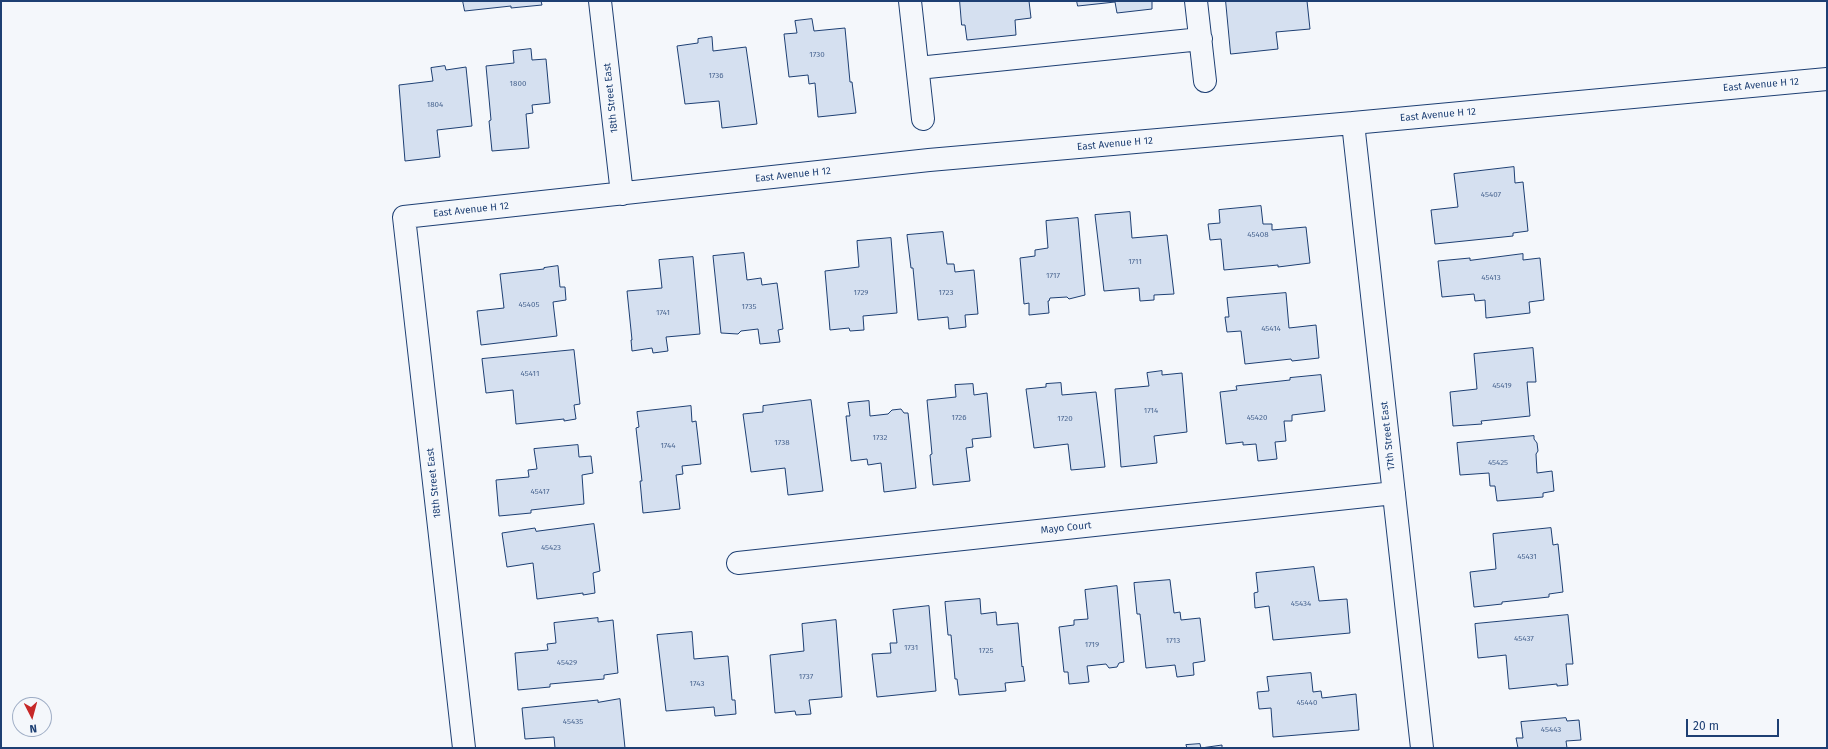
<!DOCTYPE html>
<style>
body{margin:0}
#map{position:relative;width:1828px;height:749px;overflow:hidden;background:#f4f7fb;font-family:"Fira Sans",sans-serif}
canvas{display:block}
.frame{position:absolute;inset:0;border:2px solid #1d3f73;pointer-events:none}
.north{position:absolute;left:12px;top:697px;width:40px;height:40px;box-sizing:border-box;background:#f4f7fb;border:1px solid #9eadc5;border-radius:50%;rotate:174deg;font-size:11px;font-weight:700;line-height:16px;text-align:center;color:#1d3f73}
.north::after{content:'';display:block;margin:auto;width:14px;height:18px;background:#c62828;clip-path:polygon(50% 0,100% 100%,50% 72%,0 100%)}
.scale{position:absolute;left:1686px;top:719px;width:93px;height:18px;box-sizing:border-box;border:2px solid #1d3f73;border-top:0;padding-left:5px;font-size:12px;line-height:14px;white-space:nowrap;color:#1d3f73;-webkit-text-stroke:3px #f4f7fb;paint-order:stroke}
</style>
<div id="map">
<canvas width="1828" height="749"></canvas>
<div class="frame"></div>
<div class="north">N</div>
<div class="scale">20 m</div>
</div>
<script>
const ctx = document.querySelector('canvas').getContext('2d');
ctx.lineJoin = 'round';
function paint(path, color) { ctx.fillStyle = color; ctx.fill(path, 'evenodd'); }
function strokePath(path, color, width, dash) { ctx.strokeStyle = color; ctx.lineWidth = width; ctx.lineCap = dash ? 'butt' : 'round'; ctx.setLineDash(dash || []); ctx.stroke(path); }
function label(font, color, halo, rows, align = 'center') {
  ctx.font = font + ' "Fira Sans",sans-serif'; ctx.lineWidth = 3; ctx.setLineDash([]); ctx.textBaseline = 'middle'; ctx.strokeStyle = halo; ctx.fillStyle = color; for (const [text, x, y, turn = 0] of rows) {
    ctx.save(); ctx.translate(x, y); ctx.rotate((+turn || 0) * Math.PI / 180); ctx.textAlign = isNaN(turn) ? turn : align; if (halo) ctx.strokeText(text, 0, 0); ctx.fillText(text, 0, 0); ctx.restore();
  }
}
const building = new Path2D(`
 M463 1H541L542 5 511 8V6L465 11Z
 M960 1H1029L1031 18 1015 20 1016 35 967 40 965 25H962Z
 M1077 1H1152V9L1117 13 1115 2 1078 6Z
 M1226 1H1307L1310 29 1276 32 1278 49 1231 54Z
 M812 19 814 31 845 28 850 82H852L856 113 818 117 815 83 809 84 808 75 789 77 784 34 797 33 795 21Z
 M712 37 713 51 746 47 757 124 722 128 719 101 685 104 677 46 698 43V39Z
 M531 49 532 60 546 59 550 103 532 105 533 113 526 114 529 148 492 151 489 121 491 120 486 66 514 63 513 51Z
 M445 66 446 70 466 67 472 126 437 130 440 157 405 161 399 85 433 81 431 68Z
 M1514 167 1515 183 1523 182 1528 231 1513 233V236L1435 244 1431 210 1458 207 1454 174Z
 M1261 206 1263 224H1272V230L1306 227 1310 263 1278 267V265L1224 270 1221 239 1210 240 1208 224 1220 223 1219 210Z
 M1130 212 1132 238 1167 235 1174 294 1154 295V300L1140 301 1139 288 1104 291 1095 215Z
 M1078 218 1085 295 1069 299 1067 297 1050 298 1049 301H1048L1049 313 1029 315V303L1024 304 1020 258 1035 256V250L1048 248 1046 221Z
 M943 232 947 264H954L955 272 974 270 978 314 965 315 966 327 949 329 948 317 918 320 913 268H911L907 235Z
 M891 238 897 313 863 316 864 330 850 331 849 328 830 330 825 271 859 267 857 241Z
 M744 253 747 280 761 278 762 285 777 283 783 329 778 330 780 342 760 344 758 329 741 331 738 334 721 333 713 256Z
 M1523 254V260L1540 258 1544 300 1529 302 1530 313 1486 318 1485 300 1475 301 1474 294 1442 297 1438 261 1470 258V260Z
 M693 257 700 334 666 337 668 351 653 353 652 348 632 351 631 340H632L627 291 662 288 659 260Z
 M558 266 560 287H565L566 300 553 302 557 336 481 345 477 311 504 308 500 274 544 269V268Z
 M1286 293 1289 328 1316 325 1319 358 1292 361 1291 359 1245 364 1241 331 1227 332 1225 317H1229L1227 298Z
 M1533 348 1536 382H1527L1530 416 1481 421 1482 424 1453 426 1450 392 1477 389 1474 354Z
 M574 350 580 404 574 405 576 419 564 421V419L516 424 513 390 486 393 482 359Z
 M1162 371V375L1182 373 1187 432 1154 436 1157 463 1121 467 1115 389 1149 386 1147 373Z
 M1321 375 1325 411 1292 415V421H1284L1286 441 1275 442 1277 459 1258 461 1256 444 1243 445V442L1226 444 1220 392 1237 390 1236 386 1290 380V378Z
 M1061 383 1062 395 1096 392 1105 467 1071 470 1068 444 1034 448 1026 389 1046 387V384Z
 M973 384 974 395 987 393 991 437 972 439 973 447 966 448 970 481 933 485 930 455 932 454 927 400 956 397 955 385Z
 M811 400 823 491 788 495 785 468 751 472 743 414 763 412V406Z
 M869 401 870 416 888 414 892 410 901 409 904 413H908L916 488 884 492 881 463 868 465 867 459 851 461 846 416H850L848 403Z
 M691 406 692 422 696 421 701 464 682 466 683 474 676 475 680 509 643 513 640 481H642L636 428 639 427 637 412Z
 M1534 436V439L1537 443 1538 451 1536 454 1537 473 1552 471 1554 491 1543 493V497L1497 501 1495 486H1490L1489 473 1460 475 1457 443Z
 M578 445 579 457 591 456 593 473 582 475 584 504 531 510V513L499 516 496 480 529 477 528 470 537 469 534 449Z
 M594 524 600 571 593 573 595 593 583 595V593L537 599 533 563 507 567 502 533 535 528 536 531Z
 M1551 528 1553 545 1558 544 1563 592 1549 594V597L1502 602V604L1474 607 1470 572 1496 569 1493 534Z
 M1314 567 1319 601 1347 599 1350 633 1273 640 1269 606 1255 608 1254 593 1258 592 1256 573Z
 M1170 580 1174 613 1180 612 1181 620 1200 618 1205 661 1193 663 1194 675 1177 677 1175 665 1146 668 1140 614H1137L1134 583Z
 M1117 586 1124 662 1119 663 1117 667 1109 668 1106 664 1087 666 1089 682 1069 684 1068 672H1064L1059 627 1074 625V620L1088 619 1085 590Z
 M980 599 981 614 996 612 997 625 1018 623 1022 667 1023 666 1025 681 1005 683 1006 691 959 695 957 679H955L951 635H948L945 602Z
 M929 606 936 691 877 697 872 654 891 653 890 643H897L893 610Z
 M1568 615 1573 664H1566L1568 685 1557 686V684L1509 689 1506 655 1478 658 1475 624Z
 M598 618V622L613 620 618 673 604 675V679L550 684V687L518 690 515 653 548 650 547 644 556 643 554 623Z
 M836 620 842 697 809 700 811 714 796 715 795 711 775 713 770 655 804 651 802 624Z
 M692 632 694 659 728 656 732 700H735L736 714 715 716 714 707 666 711 657 635Z
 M1311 673 1313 692 1321 691 1322 698 1356 694 1359 730 1273 737 1271 708 1259 709 1257 692 1269 691 1267 677Z
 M620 699 625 748H555L554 737 525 739 522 708 598 700V702Z
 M1566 718 1567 721 1579 720 1581 740 1566 741 1567 748H1518L1516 738H1523L1521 722Z
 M1200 744 1201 748 1222 745V748H1187L1186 745Z`);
const street = new Path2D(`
 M600 1 622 194
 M910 1 923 119
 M1196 1 1205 81
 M918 68 1201 39
 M1353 123 1422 748
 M738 563 1394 493
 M464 748 404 217 929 160 1353 123 1827 79`);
const numberNames = [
 ["1730",817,55],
 ["1736",716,76],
 ["1800",518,84],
 ["1804",435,105],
 ["45407",1491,195],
 ["45408",1258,235],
 ["1711",1135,262],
 ["1717",1053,276],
 ["45413",1491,278],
 ["1729",861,293],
 ["1723",946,293],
 ["45405",529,305],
 ["1735",749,307],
 ["1741",663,313],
 ["45414",1271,329],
 ["45411",530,374],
 ["45419",1502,386],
 ["1714",1151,411],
 ["1726",959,418],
 ["45420",1257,418],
 ["1720",1065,419],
 ["1732",880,438],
 ["1738",782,443],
 ["1744",668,446],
 ["45425",1498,463],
 ["45417",540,492],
 ["45423",551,548],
 ["45431",1527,557],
 ["45434",1301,604],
 ["45437",1524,639],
 ["1713",1173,641],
 ["1719",1092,645],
 ["1731",911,648],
 ["1725",986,651],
 ["45429",567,663],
 ["1737",806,677],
 ["1743",697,684],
 ["45440",1307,703],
 ["45435",573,722],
 ["45443",1551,730]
];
const streetNames = [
 ["East Avenue H 12",1761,85,-5],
 ["18th Street East",611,98,-96],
 ["East Avenue H 12",1438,115,-5],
 ["East Avenue H 12",1115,144,-5],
 ["East Avenue H 12",793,175,-6],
 ["East Avenue H 12",471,210,-6],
 ["17th Street East",1388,436,-96],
 ["18th Street East",434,483,-96],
 ["Mayo Court",1066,528,-6]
];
paint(building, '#d5e0f0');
strokePath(building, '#1d3f73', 1);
strokePath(street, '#1d3f73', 24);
strokePath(street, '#f4f7fb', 22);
label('8px', '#4b6792', null, numberNames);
label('10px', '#1d3f73', '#f4f7fb', streetNames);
</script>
